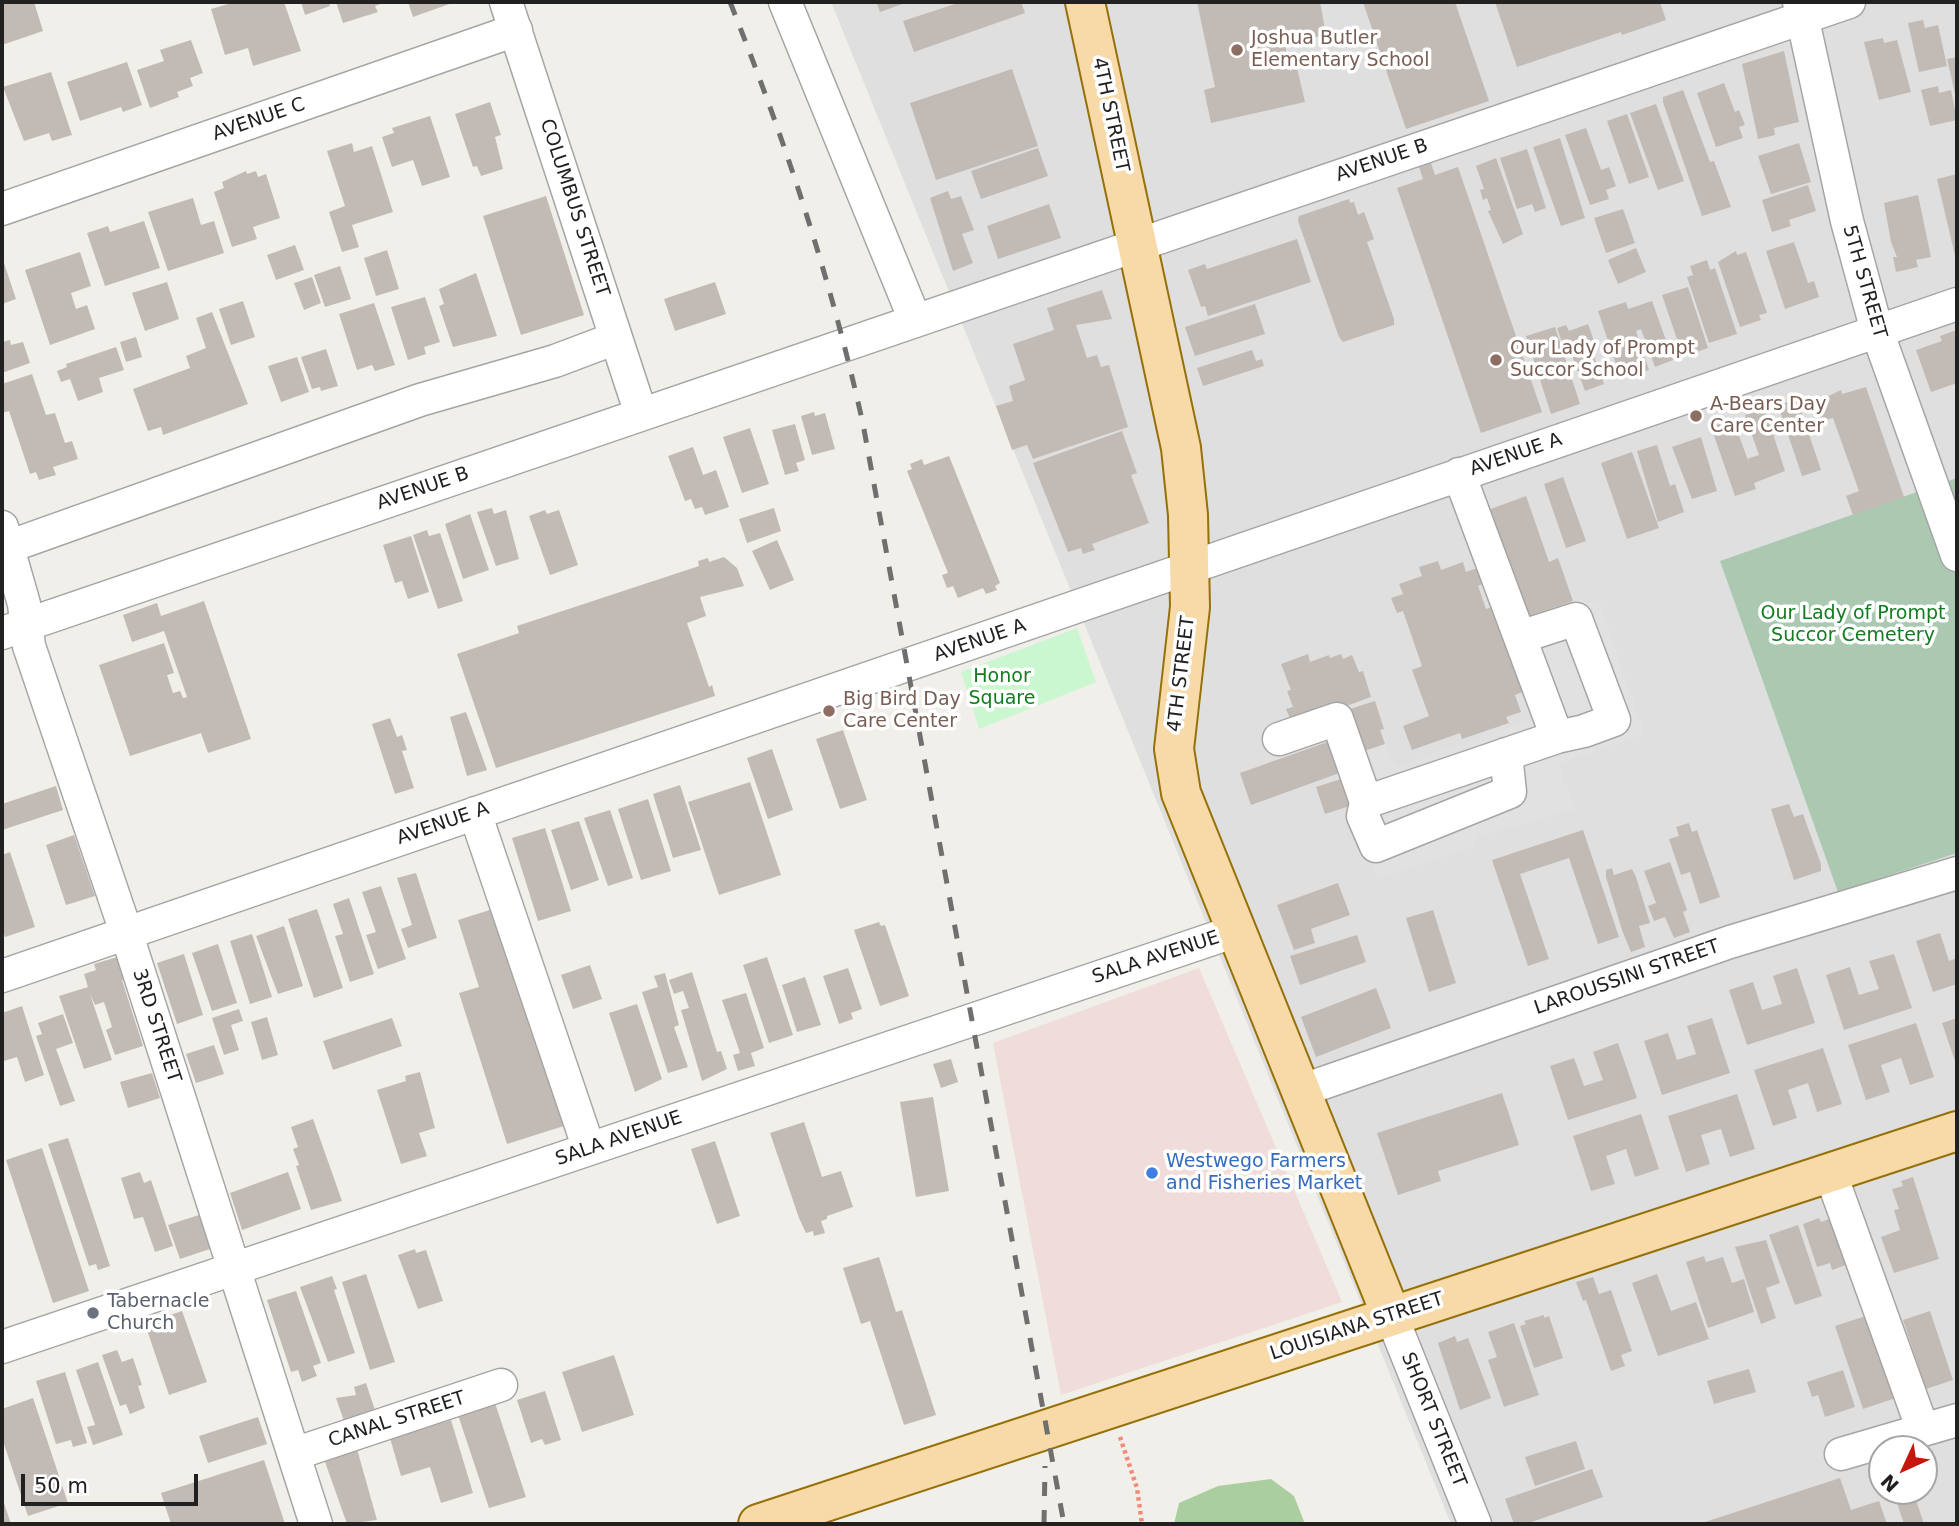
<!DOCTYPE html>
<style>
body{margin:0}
#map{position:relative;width:1959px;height:1526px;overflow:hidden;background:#f1efe9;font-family:"DejaVu Sans",sans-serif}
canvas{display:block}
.frame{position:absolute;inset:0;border:4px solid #212121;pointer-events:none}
.north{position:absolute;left:1868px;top:1435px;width:70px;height:70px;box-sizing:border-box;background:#fff;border:2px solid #a6a6a6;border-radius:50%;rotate:225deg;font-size:19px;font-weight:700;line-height:28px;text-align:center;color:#212121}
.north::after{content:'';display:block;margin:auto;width:24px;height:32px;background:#c7170c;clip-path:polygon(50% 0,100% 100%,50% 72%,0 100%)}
.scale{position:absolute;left:21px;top:1474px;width:177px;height:32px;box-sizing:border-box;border:4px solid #212121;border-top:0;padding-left:9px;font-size:21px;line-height:24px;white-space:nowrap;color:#212121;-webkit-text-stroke:5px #fff;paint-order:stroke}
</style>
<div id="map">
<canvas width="1959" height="1526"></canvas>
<div class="frame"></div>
<div class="north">N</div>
<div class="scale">50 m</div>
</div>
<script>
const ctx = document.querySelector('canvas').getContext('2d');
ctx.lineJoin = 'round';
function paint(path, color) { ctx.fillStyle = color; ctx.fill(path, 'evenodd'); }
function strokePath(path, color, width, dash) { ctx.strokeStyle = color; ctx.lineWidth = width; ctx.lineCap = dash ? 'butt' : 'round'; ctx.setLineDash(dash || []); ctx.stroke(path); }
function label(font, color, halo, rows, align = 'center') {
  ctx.font = font + ' "DejaVu Sans",sans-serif'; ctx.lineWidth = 7; ctx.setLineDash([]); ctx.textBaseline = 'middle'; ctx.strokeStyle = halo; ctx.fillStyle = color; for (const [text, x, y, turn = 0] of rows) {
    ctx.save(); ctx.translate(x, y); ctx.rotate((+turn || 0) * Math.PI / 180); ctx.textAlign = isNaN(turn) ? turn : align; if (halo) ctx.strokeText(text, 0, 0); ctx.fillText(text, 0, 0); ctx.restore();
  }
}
const residential = new Path2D(`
 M831 2H1957V1524H1451ZM1882 1449H1924V1491H1882Z`);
const commercial = new Path2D(`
 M1199 968 1342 1302 1061 1395 993 1043Z`);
const forest = new Path2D(`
 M1271 1479 1294 1496 1305 1524H1174L1179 1503 1218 1486Z`);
const cemetery = new Path2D(`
 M1957 478V853L1838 892 1720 561Z`);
const park = new Path2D(`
 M1077 628 1096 682 979 729 961 672Z`);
const parking = new Path2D(`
 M1599 600 1645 734 1558 764 1576 809 1476 837 1478 846 1378 879 1338 760 1385 744 1396 767 1563 709 1534 621Z`);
const building = new Path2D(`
 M2 2H34L43 31 2 45Z
 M235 2H284L301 51 253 66 248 48 225 55 211 9Z
 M301 2H329L330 6 305 15Z
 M336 2H386L375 6 378 12 343 23Z
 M408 2H455L413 17Z
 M876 2H908L880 12Z
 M961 2H1021L1025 13 914 52 903 21Z
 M1197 2H1320L1326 35 1285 44 1290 71 1297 68 1305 102 1211 123 1204 90 1215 87Z
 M1363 2H1455L1489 101 1406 129Z
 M1495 2H1660L1666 20 1622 35 1621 32 1517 67Z
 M1923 20 1925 28 1938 25 1947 66 1919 72 1908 23Z
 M1883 38 1884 43 1897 40 1911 92 1879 100 1864 42Z
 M191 40 203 73 190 78 193 86 177 92 179 97 150 108 137 70 164 61 160 50Z
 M1784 51 1799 122 1774 128 1775 135 1758 139 1742 64Z
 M1957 57V98H1956L1947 59Z
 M127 62 142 105 123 112 121 107 80 121 67 82Z
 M1012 69 1038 146 936 180 910 103Z
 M51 72 72 135 52 141 49 133 24 141 3 87Z
 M1724 83 1735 112 1739 110 1745 125 1739 127 1743 138 1716 147 1697 93Z
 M1938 86 1939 93 1951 90 1957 120 1930 126 1921 90Z
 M1683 90 1710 162 1714 161 1731 207 1702 216 1663 102V97Z
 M490 102 501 135 495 137 503 169 481 176 477 166 473 167 455 114Z
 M1656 104 1684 181 1658 190 1630 113Z
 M1627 114 1649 177 1629 184 1607 121Z
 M430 116 450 177 422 186 413 160 392 167 382 137 394 133 392 128Z
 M1586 128 1601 170 1609 167 1616 186 1606 190 1609 199 1590 205 1565 135Z
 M1560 138 1585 218 1561 226 1533 147Z
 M352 143 354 152 372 146 393 212 352 225 359 247 342 252 329 212 345 206 327 151Z
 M1799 143 1811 182 1771 194 1758 156Z
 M1038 148 1048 176 981 199 971 171Z
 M1527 149 1546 208 1535 212 1532 204 1517 209 1500 158Z
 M1496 158 1523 234 1503 244 1488 211 1491 210 1487 198 1483 200 1480 190 1484 189 1476 166Z
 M1430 160 1435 175 1458 167 1542 412 1481 433 1397 188 1423 179 1418 164Z
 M246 171 247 174 256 171 258 177 266 174 280 218 253 227 257 239 232 247 214 192 224 188 222 182Z
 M1957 174V260H1956L1937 179Z
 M1808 185 1816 211 1789 220 1791 226 1772 232 1762 200Z
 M948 191 951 199 961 196 974 230 962 234 973 263 953 271 930 198Z
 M1918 195 1931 257 1916 260 1918 267 1896 272 1893 257H1897L1891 242 1884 203Z
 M546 196 584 315 521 335 483 216Z
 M193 198 201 225 214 221 224 253 168 271 148 212Z
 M1349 199 1350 203 1354 202 1358 215 1364 212 1374 239 1367 242 1394 319V325L1343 342 1339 337 1298 221 1299 216Z
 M1049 204 1061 238 998 259 987 226Z
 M1623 209 1635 243 1606 253 1594 218Z
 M144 221 160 268 105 286 87 233 108 226 110 232Z
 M1297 239 1311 282 1208 316 1205 306 1201 307 1188 270 1205 264 1207 269Z
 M1794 242 1808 283 1814 281 1819 297 1785 309 1766 251Z
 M295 245 304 270 276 280 267 255Z
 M1636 248 1646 272 1618 284 1608 260Z
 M387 250 399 289 376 296 364 258Z
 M1736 251 1737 255 1746 252 1767 313 1759 315 1761 320 1740 327 1718 262Z
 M80 252 91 286 71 293 76 309 87 305 95 329 50 345 25 270Z
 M2 257 16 299 2 304Z
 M1707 260 1710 270 1715 268 1737 334 1709 343 1687 277 1693 275 1690 266Z
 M340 266 351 299 325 307 314 275Z
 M476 273 497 336 453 347 439 306 444 304 439 289Z
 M312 277 321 303 304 310 294 283Z
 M167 282 179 319 145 331 132 293Z
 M715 282 726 314 675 331 664 299Z
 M1688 287 1708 348 1683 357 1662 295Z
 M1102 290 1112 319 1076 325 1087 358 1097 355 1101 367 1109 365 1128 427 1033 459 1027 445 1012 450 996 406 1013 401 1009 386 1025 380 1013 344 1054 330 1047 308Z
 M425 297 440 342 424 347 426 354 408 360 391 307Z
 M243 301 255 337 231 345 219 309Z
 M1652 301 1673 360 1655 367 1641 329 1636 331 1649 370 1621 379 1598 311 1626 302 1628 309Z
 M374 303 395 365 375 371 372 365 357 370 339 314Z
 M1255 304 1265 334 1195 356 1185 327Z
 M212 312 248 404 163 435 161 427 148 431 133 389 190 368 186 356 206 348 196 318Z
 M1588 324 1594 341 1589 343 1604 384 1585 391 1570 350 1565 351 1557 328 1566 325 1569 331Z
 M1555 327 1580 404 1551 414 1526 336Z
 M1957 330V383L1931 392 1916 350 1942 341 1940 336Z
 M136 337 142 357 126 362 120 342Z
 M10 340 11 345 23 342 30 363 2 373V342Z
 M116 347 124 370 99 378 103 392 78 401 70 379 61 382 57 371 67 367 66 364Z
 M326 349 338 386 321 391 320 387 312 389 301 357Z
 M1252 350 1256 361 1262 359 1264 366 1203 386 1197 368Z
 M297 357 309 392 281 402 268 366Z
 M32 374 46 415 55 413 65 443 72 441 78 459 53 467 56 475 39 480 36 472 30 474 9 411 2 413V384Z
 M1866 387 1904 497 1853 515 1846 496 1859 491 1833 418 1820 422 1814 403 1841 390 1842 394Z
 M1797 399 1821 470 1802 476 1778 405Z
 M1765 409 1785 471 1754 483 1756 489 1735 496 1711 427 1733 419 1750 466 1747 459 1759 455 1745 415Z
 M814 412 815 416 825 413 835 449 812 455 801 416Z
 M795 424 805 460 796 463 799 471 785 475 772 430Z
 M750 428 769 484 742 493 723 437Z
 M1122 431 1137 473 1131 475 1149 523 1092 544 1095 550 1083 554 1081 548 1068 552 1033 463Z
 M1701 437 1717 491 1692 499 1672 447Z
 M1657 445 1670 486 1675 484 1684 512 1658 522 1637 451Z
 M693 447 703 475 716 470 729 507 705 515 702 507 695 509 691 499 685 501 668 456Z
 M1632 452 1659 528 1627 539 1601 463Z
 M949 456 1000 583 995 586 997 590 986 594 983 588 958 598 953 586 947 588 942 575 948 573 907 471 912 469 910 464 922 459 924 465Z
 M1563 477 1586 541 1566 548 1544 484Z
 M1526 496 1549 562 1558 558 1573 601 1525 617 1488 510Z
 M492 508 494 514 506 510 519 559 496 566 477 512Z
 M774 508 781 531 747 543 739 519Z
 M545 510 547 514 559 510 578 565 550 575 529 516Z
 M470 514 489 570 463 579 445 524Z
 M427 530 429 536 440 533 463 601 438 609 413 535Z
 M411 536 429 592 408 599 402 581 395 583 383 545Z
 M777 540 794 580 770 590 752 551Z
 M724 557 737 568 744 586 700 597 706 616 687 623 709 687 712 685 715 696 496 768 457 654 519 633 517 626 699 566 698 561 708 558 709 562Z
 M1438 561 1441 570 1463 562 1466 572 1477 568 1483 584 1478 586 1486 609 1498 605 1525 691 1515 695 1521 712 1506 717 1509 723 1462 739 1460 733 1412 750 1403 726 1429 716 1412 670 1422 666 1403 611 1397 613 1391 598 1403 594 1399 584 1422 576 1419 567Z
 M204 601 251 739 208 753 201 733 130 756 99 665 164 643 174 673 167 675 173 693 180 691 183 698 187 697 164 631 132 642 123 615 157 603 161 616Z
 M1308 654 1310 662 1329 655 1330 658 1341 654 1343 659 1352 655 1359 672 1363 671 1371 697 1300 723H1292L1286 709 1293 707 1287 691 1291 690 1281 664Z
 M1375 701 1384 729 1380 730 1385 744 1364 751 1350 709Z
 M466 712 487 770 467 776 450 717Z
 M390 718 397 737 402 735 407 750 402 751 414 788 395 794 372 724Z
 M843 730 867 800 840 809 816 739Z
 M1333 740 1345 771 1251 805 1240 773Z
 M772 749 793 810 768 819 747 758Z
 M1347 777 1356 804 1325 814 1316 787Z
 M750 782 781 875 719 895 688 802Z
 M680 785 701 850 673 858 653 794Z
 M56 786 63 810 2 830V804Z
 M648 799 671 871 641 880 618 809Z
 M1789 804 1794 817 1803 814 1821 864V871L1794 880 1771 809Z
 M610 810 633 878 608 886 584 818Z
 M579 821 599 880 571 890 551 830Z
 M1689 823 1692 832 1697 830 1720 897 1700 904 1690 872 1681 875 1669 839 1679 836 1676 827Z
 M545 828 571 911 538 921 512 838Z
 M1583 830 1619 937 1598 944 1569 858 1520 874 1549 959 1528 966 1492 860Z
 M74 835 95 896 66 905 46 845Z
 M10 852 35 927 5 937 2 927V855Z
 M1670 862 1687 910 1683 912 1690 932 1674 938 1665 917 1654 921 1648 906 1656 903 1644 871Z
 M1612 868 1614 875 1632 869 1636 877 1650 923 1639 926 1645 947 1631 952 1622 930 1606 877V870Z
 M416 873 437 938 408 948 401 929 412 925 397 878Z
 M1338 883 1350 915 1311 929 1315 943 1294 950 1277 905Z
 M381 886 406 959 378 969 366 935 376 932 362 892Z
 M349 898 374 974 350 982 335 936 343 934 333 904Z
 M496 908 567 1125 507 1144 459 993 479 987 458 920Z
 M317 909 343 988 314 998 288 919Z
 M1433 910 1456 983 1429 992 1406 918Z
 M879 922 881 926 885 925 909 996 880 1006 854 930Z
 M284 926 303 986 278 994 256 936Z
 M1940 933 1949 961 1957 958V984L1933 992 1916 941Z
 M252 934 272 997 250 1004 230 941Z
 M1357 935 1366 962 1300 985 1290 956Z
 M218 944 237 1003 212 1011 192 953Z
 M184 954 203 1015 177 1024 157 963Z
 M1894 954 1912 1008 1844 1030 1826 975 1850 967 1859 995 1879 989 1869 961Z
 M117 957 121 958 128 978 122 980 143 1046 115 1055 106 1030 112 1027 104 1002 95 1005 90 994 112 1060 84 1069 59 996 88 987 84 974 96 970 94 964Z
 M767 957 793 1035 769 1043 743 965Z
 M590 965 602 999 573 1009 561 975Z
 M848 968 862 1009 851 1013 853 1019 839 1024 823 976Z
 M1797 968 1815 1023 1747 1045 1729 990 1753 982 1762 1010 1782 1004 1773 976Z
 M692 972 717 1052 721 1051 727 1069 702 1081 681 1010 689 1008 683 991 674 994 669 980Z
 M665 973 679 1025 674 1027 688 1067 668 1073 642 992 658 987 654 976Z
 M805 977 821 1025 797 1032 782 985Z
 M1376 988 1391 1028 1316 1057 1301 1017Z
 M746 993 764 1048 751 1053 755 1066 738 1071 733 1055 740 1053 722 1000Z
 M637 1004 662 1079 635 1092 609 1013Z
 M22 1006 44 1075 25 1082 17 1057 4 1061 2 1054V1013Z
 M239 1009 243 1021 231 1025 239 1050 224 1055 212 1018Z
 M63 1014 73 1043 56 1049 75 1101 60 1106 36 1036 42 1034 38 1023Z
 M267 1017 278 1055 262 1060 251 1022Z
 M392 1018 402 1046 333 1070 323 1041Z
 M1712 1018 1730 1073 1662 1095 1644 1041 1668 1033 1677 1060 1696 1054 1687 1026Z
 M1957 1018V1067L1942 1023Z
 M1916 1023 1934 1077 1910 1085 1901 1058 1881 1065 1890 1092 1866 1100 1848 1045Z
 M1618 1043 1637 1098 1568 1120 1550 1066 1574 1058 1584 1086 1603 1080 1593 1052Z
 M214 1045 224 1074 196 1083 186 1054Z
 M1823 1048 1842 1104 1817 1112 1808 1083 1788 1090 1797 1118 1773 1126 1754 1070Z
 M951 1059 958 1082 941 1088 933 1064Z
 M420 1072 435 1128 419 1133 427 1156 401 1164 377 1090 406 1081 405 1076Z
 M152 1073 160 1098 128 1108 120 1082Z
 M1502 1093 1519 1145 1438 1171 1441 1181 1398 1195 1377 1133Z
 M1737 1094 1755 1149 1730 1157 1721 1129 1701 1135 1710 1164 1686 1172 1668 1116Z
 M933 1097 949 1191 916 1197 900 1102Z
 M1641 1114 1659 1169 1635 1177 1626 1149 1606 1156 1615 1184 1591 1191 1573 1136Z
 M313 1119 342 1201 311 1210 296 1166 299 1165 293 1149 298 1147 291 1127Z
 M804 1122 822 1177 841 1171 853 1207 827 1216V1219L821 1221 825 1233 814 1236 813 1231 806 1233 799 1218 770 1133Z
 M68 1138 110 1266 98 1270 96 1264 89 1266 48 1144Z
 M715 1141 740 1216 717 1224 691 1149Z
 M42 1148 89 1291 53 1303 6 1160Z
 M140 1172 144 1183 151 1180 173 1246 155 1252 143 1217 134 1219 121 1178Z
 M288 1172 301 1209 242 1230 230 1193Z
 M1913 1177 1939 1259 1894 1273 1881 1237 1900 1230 1894 1210 1899 1209 1892 1189 1903 1186 1901 1181Z
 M202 1214 213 1248 180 1259 168 1225Z
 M1819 1218 1821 1222 1832 1218 1846 1265 1832 1270 1830 1263 1817 1267 1803 1224Z
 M1798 1225 1822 1296 1795 1305 1769 1235Z
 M1766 1240 1780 1283 1766 1288 1776 1318 1761 1324 1735 1247Z
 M415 1249 416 1253 426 1250 443 1301 418 1309 398 1255Z
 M1704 1256 1706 1262 1723 1257 1732 1283 1744 1279 1754 1312 1708 1328 1686 1262Z
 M879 1257 896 1312 902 1310 936 1415 904 1425 870 1321 861 1324 843 1268Z
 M366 1274 395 1362 370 1370 342 1282Z
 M1657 1274 1671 1311 1696 1302 1709 1339 1658 1356 1632 1283Z
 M332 1276 337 1289 334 1290 355 1353 328 1362 300 1287Z
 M1593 1277 1599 1294 1611 1290 1632 1351 1621 1355 1625 1366 1611 1371 1586 1300 1583 1301 1576 1282Z
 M296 1291 321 1363 313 1366 317 1376 302 1382 298 1370 291 1372 267 1300Z
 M182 1311 207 1382 169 1395 145 1324Z
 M1930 1311 1953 1380 1926 1389 1903 1320Z
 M1875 1313 1902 1396 1863 1409 1835 1326Z
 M1544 1315V1318L1549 1316 1563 1358 1534 1368 1520 1326 1526 1324 1524 1321Z
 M1514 1323 1539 1395 1504 1407 1488 1360 1497 1357 1488 1332Z
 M1455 1336 1457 1342 1468 1338 1491 1398 1460 1410 1438 1343Z
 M117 1350 122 1362 133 1358 142 1385 138 1386 145 1408 130 1414 126 1404 120 1406 102 1355Z
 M614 1355 634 1415 582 1432 562 1372Z
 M98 1362 123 1435 93 1445 87 1427 95 1425 76 1370Z
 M1749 1369 1756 1392 1714 1404 1707 1381Z
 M1843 1370 1855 1407 1825 1417 1818 1395 1812 1397 1807 1382Z
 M65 1372 87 1443 73 1447 71 1440 56 1444 36 1381Z
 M366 1383 377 1416 345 1424 336 1398 356 1395 354 1387Z
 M545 1391 561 1440 545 1445 542 1439 531 1443 517 1400Z
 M33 1398 68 1503 28 1516 2 1438V1409Z
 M495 1403 526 1497 489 1508 458 1415Z
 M258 1417 267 1444 208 1463 199 1436Z
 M451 1420 473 1493 441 1503 430 1467 401 1476 390 1438Z
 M1576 1441 1585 1469 1535 1486 1525 1457Z
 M357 1449 377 1520 347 1524 324 1459Z
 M264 1460 285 1524H171L161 1493Z
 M1592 1469 1603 1497 1526 1524H1514L1505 1499Z
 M1840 1478 1851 1510 1879 1501 1887 1524H1699Z
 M1893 1491H1913L1924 1524H1904Z
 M2 1497 11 1524H2Z`);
const path = new Path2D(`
 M1120 1437 1137 1488 1142 1524`);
const minor = new Path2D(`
 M506 2 641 414
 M785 2 915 320
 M1799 2 1847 221 1877 331 1957 555
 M2 209 516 30
 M2 527 24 604 29 646 126 932 316 1524
 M2 549 420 400 555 361 616 338
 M2 633 1849 2
 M1520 637 1576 619 1614 720 1584 731 1557 737
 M1279 739 1337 719 1366 802 1557 737 1459 474
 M1366 802 1363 816 1376 846 1510 792 1506 754
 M475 813 589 1149
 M2 976 1957 304
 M1300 1091 1730 942 1957 873
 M1830 1172 1923 1430
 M1391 1315 1475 1524
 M2 1347 1236 931
 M294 1454 501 1385
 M1841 1454 1957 1420`);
const major = new Path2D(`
 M1085 2 1181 448 1188 515 1190 607 1174 749 1181 793 1391 1315
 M758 1524 1957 1131`);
const rail = new Path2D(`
 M730 2C785 140 831 279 863 424L1064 1524
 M1044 1524 1045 1466`);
const markers = [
 [1237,50,7,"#8d6e63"],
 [1496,360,7,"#8d6e63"],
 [1696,416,7,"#8d6e63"],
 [829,711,7,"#8d6e63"],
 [1152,1173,7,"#3f7fe0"],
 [93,1313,7,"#6b7280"]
];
const educationNames = [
 ["Joshua Butler",1251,39],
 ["Elementary School",1251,61],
 ["Our Lady of Prompt",1510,349],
 ["Succor School",1510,371],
 ["A-Bears Day",1710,405],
 ["Care Center",1710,427],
 ["Big Bird Day",843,700],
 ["Care Center",843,722]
];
const streetNames = [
 ["4TH STREET",1110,115,78],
 ["AVENUE C",259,120,-19],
 ["AVENUE B",1382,161,-19],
 ["COLUMBUS STREET",574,208,72],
 ["5TH STREET",1864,282,74],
 ["AVENUE A",1516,455,-19],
 ["AVENUE B",423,489,-19],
 ["AVENUE A",980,641,-19],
 ["4TH STREET",1182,674,-83],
 ["AVENUE A",443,824,-19],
 ["SALA AVENUE",1156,958,-18],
 ["LAROUSSINI STREET",1627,978,-19],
 ["3RD STREET",156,1026,72],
 ["SALA AVENUE",619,1139,-19],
 ["LOUISIANA STREET",1357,1327,-18],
 ["CANAL STREET",397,1420,-18],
 ["SHORT STREET",1433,1420,68]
];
const parkNames = [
 ["Our Lady of Prompt",1853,614],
 ["Succor Cemetery",1853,636],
 ["Honor",1002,677],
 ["Square",1002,699]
];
const shopNames = [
 ["Westwego Farmers",1166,1162],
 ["and Fisheries Market",1166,1184]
];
const worshipNames = [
 ["Tabernacle",107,1302],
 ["Church",107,1324]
];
paint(residential, '#dfdfdf');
paint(commercial, '#f0dcda');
paint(forest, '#abcea0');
paint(cemetery, '#abc9b1');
paint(park, '#caf7d0');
paint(parking, '#e1e1e1');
paint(building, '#c2bbb5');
strokePath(minor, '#a5a5a5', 35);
strokePath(major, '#967009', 42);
strokePath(path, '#f28c79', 4.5, [3.5, 3.5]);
strokePath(minor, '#fff', 32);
strokePath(major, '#f7daa8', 38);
strokePath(rail, '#6f6f6f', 5, [14, 14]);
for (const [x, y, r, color] of markers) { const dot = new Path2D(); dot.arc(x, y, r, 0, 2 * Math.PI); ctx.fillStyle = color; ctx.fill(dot); strokePath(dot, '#fff', 2.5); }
label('19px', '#785e54', '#fff', educationNames, 'left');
label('19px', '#212121', '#fff', streetNames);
label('19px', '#137c22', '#fff', parkNames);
label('19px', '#366cbe', '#fff', shopNames, 'left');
label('19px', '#5b616d', '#fff', worshipNames, 'left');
</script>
